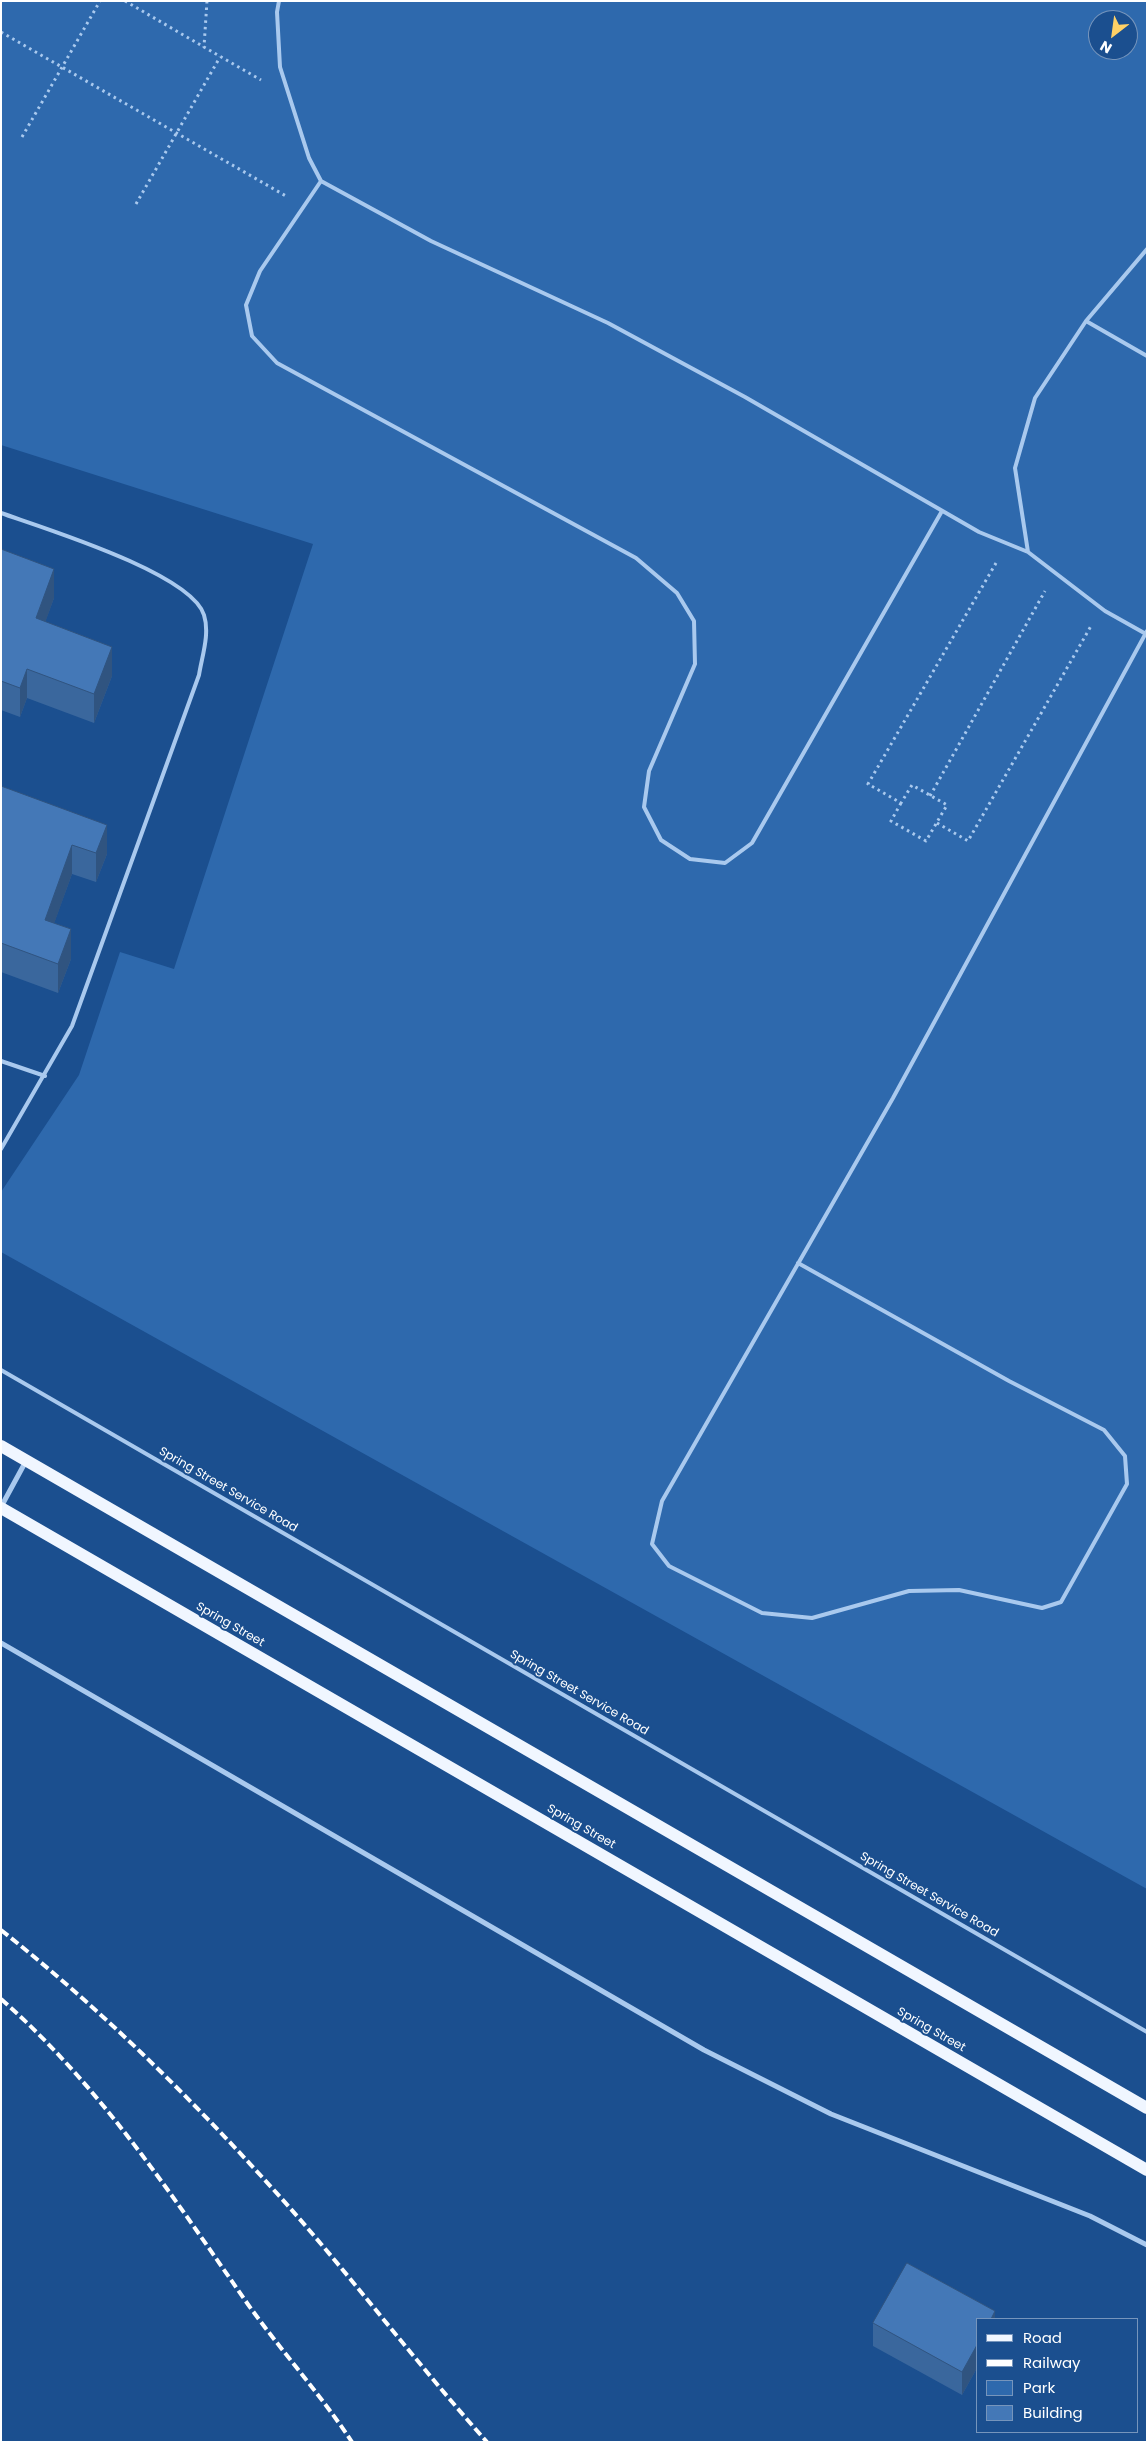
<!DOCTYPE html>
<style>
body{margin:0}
#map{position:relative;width:1148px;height:2443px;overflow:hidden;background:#1b4f8f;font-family:Poppins,sans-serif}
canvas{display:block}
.frame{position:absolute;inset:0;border:2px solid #fff;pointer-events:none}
.legend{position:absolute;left:976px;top:2318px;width:162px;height:115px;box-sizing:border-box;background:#1b4f8f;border:1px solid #7695bc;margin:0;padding:6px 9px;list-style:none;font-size:15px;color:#fff}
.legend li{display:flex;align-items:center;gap:10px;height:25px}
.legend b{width:25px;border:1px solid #7695bc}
.north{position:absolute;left:1088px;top:10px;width:50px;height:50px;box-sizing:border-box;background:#1b4f8f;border:1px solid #7695bc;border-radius:50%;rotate:210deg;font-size:14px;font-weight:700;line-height:20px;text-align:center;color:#fff}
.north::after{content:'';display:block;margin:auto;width:18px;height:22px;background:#ffd166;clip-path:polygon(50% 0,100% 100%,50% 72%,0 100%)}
</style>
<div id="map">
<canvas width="1148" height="2443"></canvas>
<div class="frame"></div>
<ul class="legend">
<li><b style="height:6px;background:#f0f6ff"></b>Road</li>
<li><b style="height:6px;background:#fff"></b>Railway</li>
<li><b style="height:14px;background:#2e69ad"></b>Park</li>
<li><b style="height:14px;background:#4478b7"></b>Building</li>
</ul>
<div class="north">N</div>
</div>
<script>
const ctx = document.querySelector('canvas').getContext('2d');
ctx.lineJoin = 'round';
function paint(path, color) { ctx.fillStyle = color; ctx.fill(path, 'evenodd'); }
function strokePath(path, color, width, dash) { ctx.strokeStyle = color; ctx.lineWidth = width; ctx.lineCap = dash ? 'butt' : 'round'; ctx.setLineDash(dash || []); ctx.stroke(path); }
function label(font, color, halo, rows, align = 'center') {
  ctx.font = font + ' Poppins,sans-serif'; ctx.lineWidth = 4; ctx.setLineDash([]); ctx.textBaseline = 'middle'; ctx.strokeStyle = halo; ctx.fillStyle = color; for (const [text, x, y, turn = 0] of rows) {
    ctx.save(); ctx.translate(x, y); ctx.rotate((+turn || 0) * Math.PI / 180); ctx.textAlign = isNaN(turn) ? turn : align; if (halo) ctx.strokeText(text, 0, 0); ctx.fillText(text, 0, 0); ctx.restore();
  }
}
const green = new Path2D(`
 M1 1H1147V1889L1 1252V1192L79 1075 120 952 174 969 313 544 1 445ZM1098 20H1128V50H1098Z`);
const path = new Path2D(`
 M125 1 204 47
 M207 1 204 47 261 80
 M1 32 286 196
 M22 137 100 1
 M136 204 220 57
 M930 796 1045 591
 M901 803 891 821 926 841 947 805 912 785 901 803 868 784 996 563
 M937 823 968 841 1091 626`);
const lane = new Path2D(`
 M279 1 277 12 280 67 309 158 321 181 431 241 608 323 745 397 979 532 1028 552
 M321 181 260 271 246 305 252 336 277 363 636 558 677 593 694 621 695 664 649 771 644 807 661 840 690 859 725 863 752 843 942 511
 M1086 321 1147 356
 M1 513C43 528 191 573 204 615 210 634 202 656 199 675L72 1026 1 1149
 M1146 634 1105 611 1028 552 1015 468 1035 398 1086 321 1147 249
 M1 1061 45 1076
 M798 1263 1009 1381 1104 1430 1125 1456 1127 1484 1061 1602 1042 1608 959 1590 909 1591 812 1618 762 1613 669 1566 652 1544 662 1501 893 1098 1147 631
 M1 1370 1147 2032`);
const street = new Path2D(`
 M1 1507 26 1461
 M1 1643 704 2050 831 2114 1090 2216 1147 2245`);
const primary = new Path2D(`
 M1 1446 1147 2108
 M1 1508 1147 2170`);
const rail = new Path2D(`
 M1 1930C106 2013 201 2108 290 2208 357 2284 419 2366 487 2442
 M1 1999C96 2082 167 2188 238 2290 273 2342 317 2389 352 2442`);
const wall = new Path2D(`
 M1 549 54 598 45 622 112 676 94 723 27 698 20 717 1 710Z
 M1 786 107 854 96 882 72 874 54 923 71 959 58 993 1 972Z
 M907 2263 995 2311V2319H977V2368L962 2395 873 2346V2323Z`);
const shadedWall = new Path2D(`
 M54 569V598L36 648V618Z
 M112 647V676L94 723V694Z
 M27 669V698L20 717V688Z
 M107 825V854L96 882V853Z
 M72 845V874L45 949V920Z
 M71 929V959L58 993V964Z
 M995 2311V2319H991Z
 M977 2345V2368L962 2395V2372Z`);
const building = new Path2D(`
 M1 549 54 569 36 618 112 647 94 694 27 669 20 688 1 681Z
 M1 786 107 825 96 853 72 845 45 920 71 929 58 964 1 943Z
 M907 2263 995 2311 991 2319H977V2345L962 2372 873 2323Z`);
const streetNames = [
 ["Spring Street Service Road",228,1490,30],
 ["Spring Street",230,1625,30],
 ["Spring Street Service Road",579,1693,30],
 ["Spring Street",581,1827,30],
 ["Spring Street Service Road",929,1895,30],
 ["Spring Street",931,2030,30]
];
paint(green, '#2e69ad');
strokePath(path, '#a9c9ee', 3, [2.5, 4]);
strokePath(lane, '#a9c9ee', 4);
strokePath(street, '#a9c9ee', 5);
strokePath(primary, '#f0f6ff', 12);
strokePath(rail, '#fff', 4, [9, 4]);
paint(wall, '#3a679d');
paint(shadedWall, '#305480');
paint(building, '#4478b7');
strokePath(building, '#305480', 1);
label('12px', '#fff', '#1b4f8f', streetNames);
</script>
